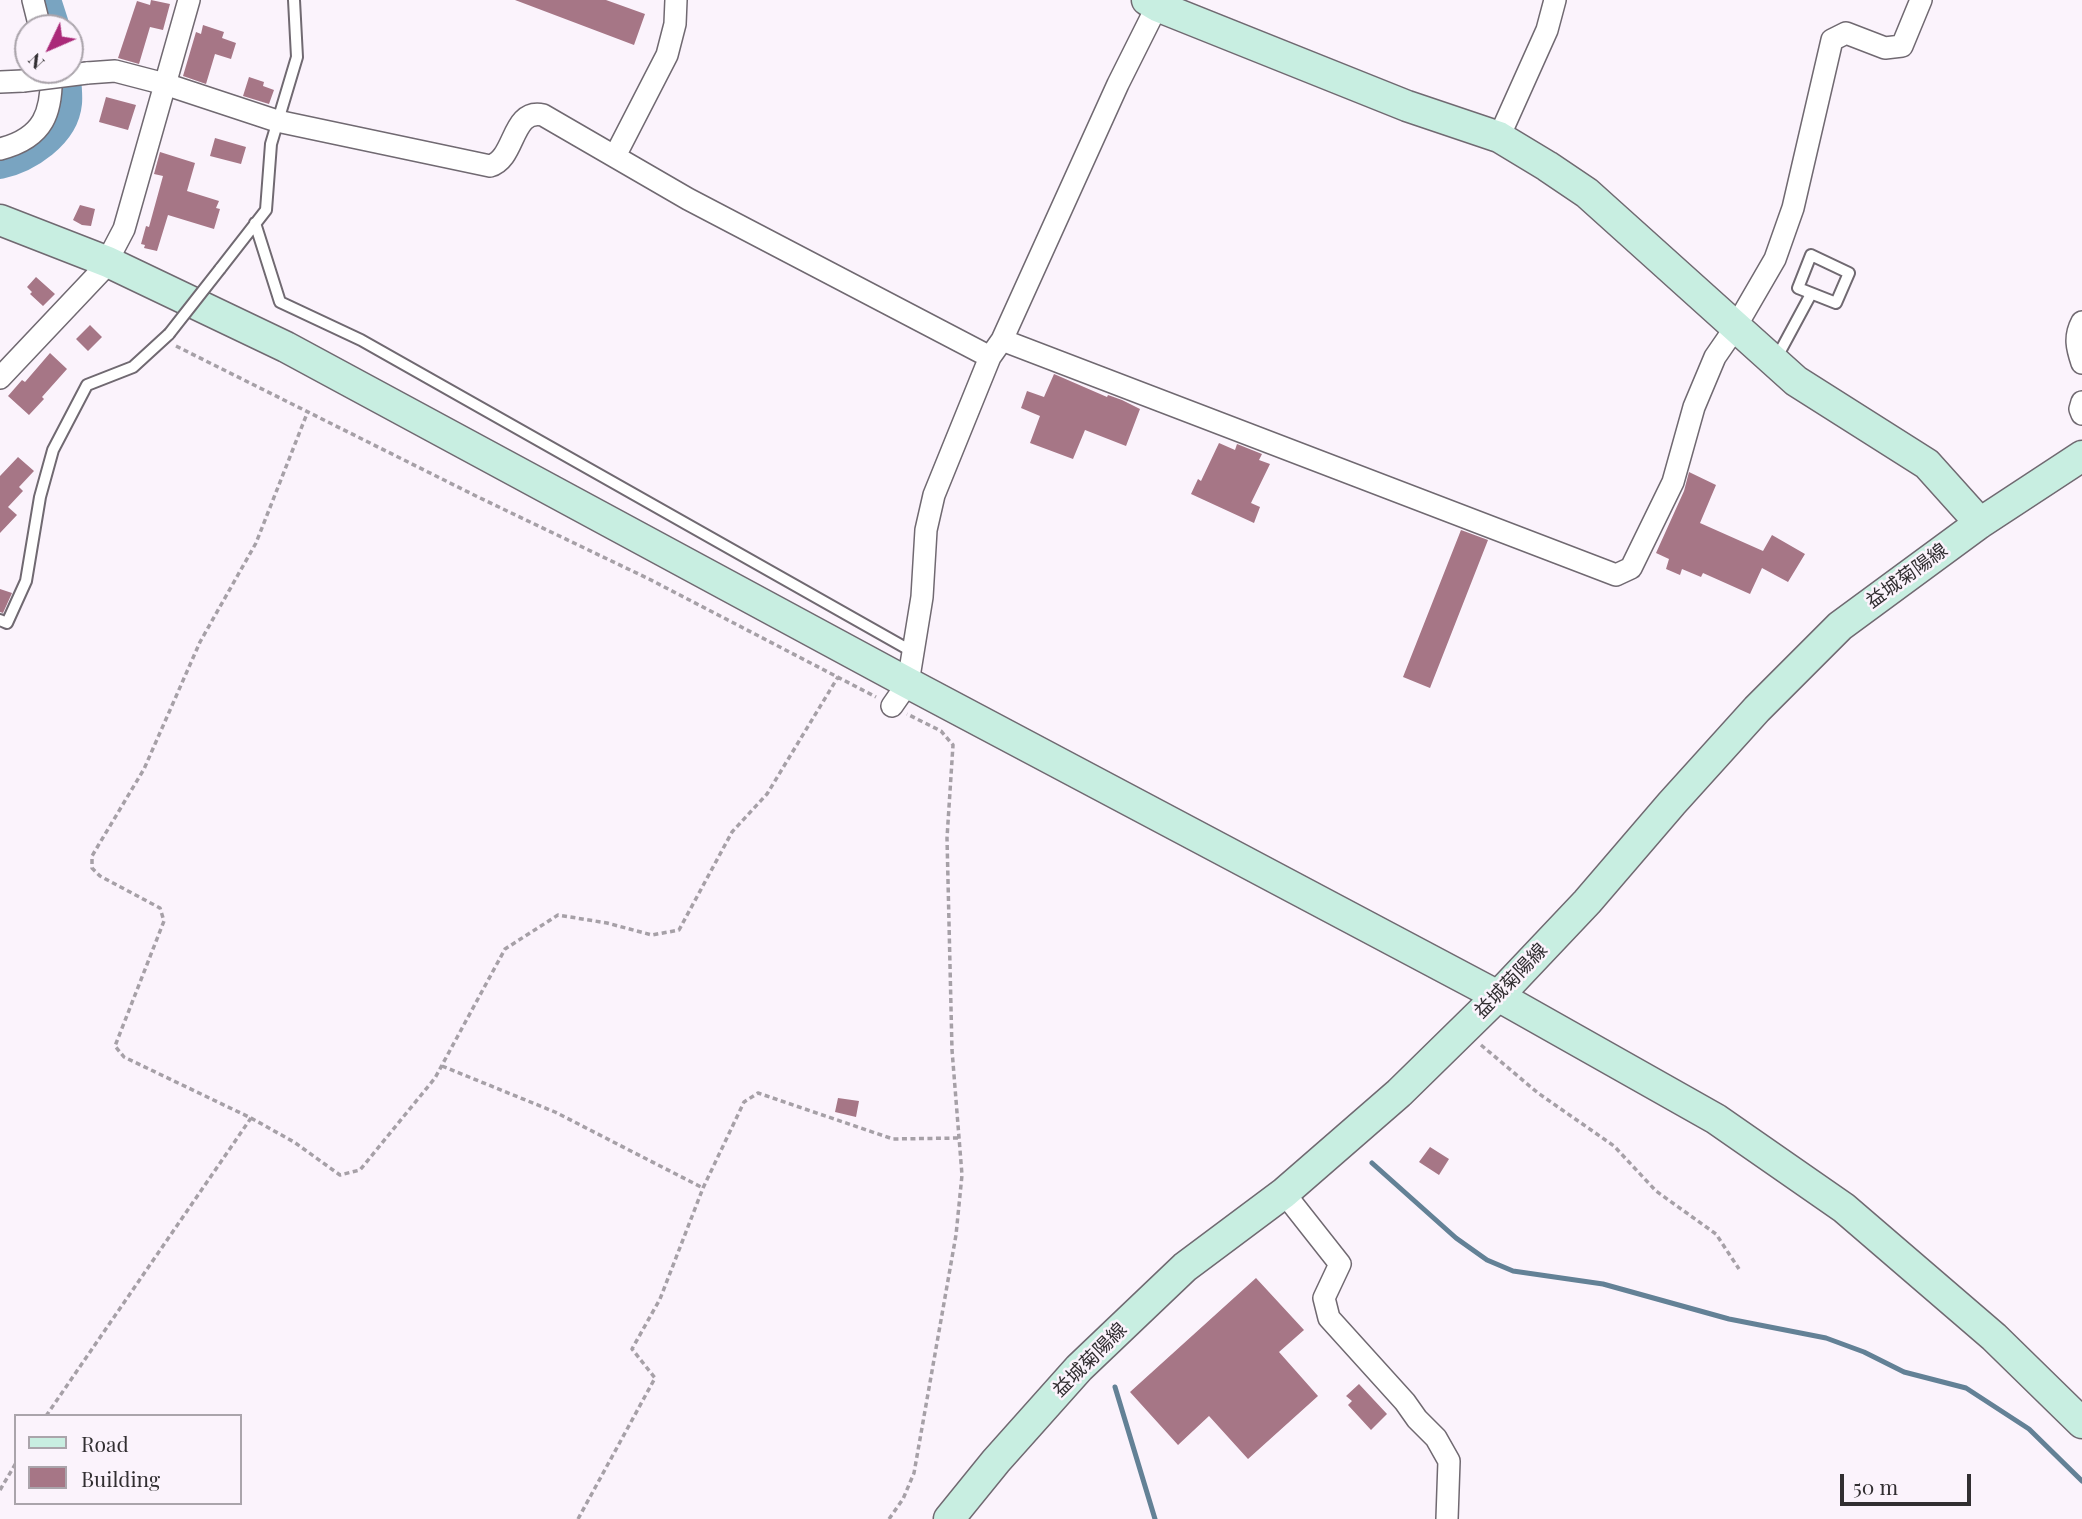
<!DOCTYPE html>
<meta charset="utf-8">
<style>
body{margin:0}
#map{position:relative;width:2082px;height:1519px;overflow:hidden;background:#fbf3fc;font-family:"Playfair Display",serif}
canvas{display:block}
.legend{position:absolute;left:14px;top:1414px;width:228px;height:91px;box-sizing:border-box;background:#fbf3fc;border:2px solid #aaa4ab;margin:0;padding:9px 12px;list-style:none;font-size:21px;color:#312e31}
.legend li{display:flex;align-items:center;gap:14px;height:35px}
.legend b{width:35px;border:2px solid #aaa4ab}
.north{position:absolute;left:14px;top:14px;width:70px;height:70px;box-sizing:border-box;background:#fbf3fc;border:2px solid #aaa4ab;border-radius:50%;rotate:226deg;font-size:19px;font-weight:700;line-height:28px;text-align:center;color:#312e31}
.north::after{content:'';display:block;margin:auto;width:24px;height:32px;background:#aa2a79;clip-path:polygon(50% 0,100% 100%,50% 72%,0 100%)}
.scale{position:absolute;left:1840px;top:1474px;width:131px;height:32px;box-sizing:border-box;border:4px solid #312e31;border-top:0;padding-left:9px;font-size:21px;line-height:24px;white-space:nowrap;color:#312e31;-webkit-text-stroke:5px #fbf3fc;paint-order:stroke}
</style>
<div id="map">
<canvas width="2082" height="1519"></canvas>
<ul class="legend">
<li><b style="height:9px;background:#c8eee1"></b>Road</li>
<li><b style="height:19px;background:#a67686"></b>Building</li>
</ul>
<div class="north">N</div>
<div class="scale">50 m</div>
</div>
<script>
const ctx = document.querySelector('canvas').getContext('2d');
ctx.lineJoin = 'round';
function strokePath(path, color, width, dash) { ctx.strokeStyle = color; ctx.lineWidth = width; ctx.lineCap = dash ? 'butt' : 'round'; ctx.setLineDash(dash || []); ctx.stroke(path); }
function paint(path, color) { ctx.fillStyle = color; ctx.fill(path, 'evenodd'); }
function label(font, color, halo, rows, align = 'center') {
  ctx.font = font + ' "Playfair Display","Noto Sans JP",serif'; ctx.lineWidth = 5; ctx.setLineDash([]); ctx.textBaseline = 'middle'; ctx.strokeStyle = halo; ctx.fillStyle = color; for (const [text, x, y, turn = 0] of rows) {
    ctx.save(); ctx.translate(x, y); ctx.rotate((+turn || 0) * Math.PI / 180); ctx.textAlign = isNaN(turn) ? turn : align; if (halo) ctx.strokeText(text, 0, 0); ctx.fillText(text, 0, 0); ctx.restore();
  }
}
const stream = new Path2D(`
 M1372 1163 1456 1238 1487 1260 1513 1271 1603 1284 1729 1319 1826 1338 1864 1352 1904 1372 1966 1388 2029 1429 2082 1481
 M1115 1387 1155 1519`);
const river = new Path2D(`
 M45 0 54 28
 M0 163C27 157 63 134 66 103 67 93 65 80 64 70`);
const building = new Path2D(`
 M151 0 170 4 163 30 150 27 139 64 118 58 137 1 150 5Z
 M515 0H606L645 14 634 45Z
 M203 25 224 32 222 38 236 43 231 59 215 54 206 84 183 76 196 32 201 34Z
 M249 77 264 82 263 86 274 90 269 104 243 96Z
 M106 97 136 105 128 130 99 122Z
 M215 138 246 147 241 164 210 156Z
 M160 152 195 163 187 191 219 201 216 208 220 209 214 229 168 215 157 251 144 248 145 245 141 244 146 226 149 227 163 176 154 174Z
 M80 205 95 209 91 226 82 225 73 220Z
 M36 277 55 294 43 306 30 294 32 292 27 287Z
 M90 325 102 337 88 351 76 339Z
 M50 353 67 369 42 397 44 399 29 415 8 396 22 380 25 382Z
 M1054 374 1107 397 1108 395 1122 400 1140 409 1126 446 1085 430 1073 459 1030 443 1040 416 1021 408 1027 391 1044 397Z
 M1219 443 1235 450 1237 444 1262 454 1259 460 1270 464 1251 503 1260 507 1254 523 1191 494 1198 479 1201 481Z
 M18 457 34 471 19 487 23 491 8 507 17 515 0 533V476Z
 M1689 472 1716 485 1700 523 1763 551 1772 535 1805 554 1788 582 1762 568 1750 594 1703 573 1701 577 1682 569 1680 575 1666 569 1669 559 1656 553 1684 491Z
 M1461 530 1488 540 1430 688 1403 677Z
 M0 589 12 593 3 613 0 612Z
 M838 1098 859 1101 856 1117 835 1112Z
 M1430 1147 1449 1159 1439 1175 1419 1162Z
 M1256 1278 1304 1330 1279 1352 1318 1396 1248 1459 1209 1416 1178 1445 1130 1392Z
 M1359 1384 1387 1414 1371 1430 1348 1405 1352 1401 1346 1396Z`);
const path = new Path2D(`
 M176 346 478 497 649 579 876 697
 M1481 1045 1538 1093 1614 1146 1656 1191 1716 1234 1739 1269
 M442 1066 555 1112 703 1188
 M251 1118 294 1142 340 1175 360 1170 435 1078 505 949 558 915 607 923 652 935 679 930 732 832 767 794 838 677
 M46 1416 251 1118 124 1057 115 1046 164 921 160 908 100 876 92 868V856L144 769 200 642 256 543 308 411
 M0 1490 16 1463
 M578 1519 655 1378 632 1349 660 1299 703 1188 744 1102 758 1093 893 1139 960 1138
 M889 1519 903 1499 914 1473 956 1235 962 1175 952 1050 947 838 953 745 941 731 907 714`);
const lane = new Path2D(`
 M255 223 280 302 361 340 913 652
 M1811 255 1849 273 1836 303 1798 288Z
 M220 269 266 210 271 144 297 57 294 0
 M1776 359 1811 294
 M0 620 7 623 26 581 40 497 53 450 87 385 133 367 169 334`);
const street = new Path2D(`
 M33 0 40 28
 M87 73 115 71 165 84 277 121 490 166C516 159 511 108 543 115L688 199 990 357
 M0 82 23 81
 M1499 137 1547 30 1555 0
 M0 149C44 138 53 112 51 70
 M615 156 667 55 675 24 676 0
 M2082 322C2074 337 2077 348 2082 363
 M1002 340 1616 575 1631 568 1673 482 1694 407 1715 357 1735 328 1775 259 1793 208 1832 40 1846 33 1885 48 1902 46 1921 0
 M0 378 103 269 124 229 189 0
 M2082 402 2080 409 2082 414
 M892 706 908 683 922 597 926 530 934 495 990 357 1002 340 1118 84 1157 6 1158 0
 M1284 1193 1340 1264 1324 1298 1329 1318 1405 1402 1417 1419 1436 1438 1449 1461 1447 1519`);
const secondary = new Path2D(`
 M1147 0 1157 6 1407 106 1499 137 1547 166 1587 193 1796 381 1927 464 1980 523
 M0 220 108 262 286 347 908 683 1498 996 1716 1119 1844 1208 1994 1337 2082 1423
 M949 1519 996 1461 1079 1368 1185 1267 1284 1193 1399 1093 1498 996 1587 902 1672 803 1757 709 1840 626 1980 523 2082 456`);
const laneBridge = new Path2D(`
 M169 334 220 269`);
const streetBridge = new Path2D(`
 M23 81 87 73`);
const streetNames = [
 ["益城菊陽線",1907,576,-36],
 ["益城菊陽線",1511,981,-46],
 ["益城菊陽線",1090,1360,-45]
];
strokePath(stream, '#638196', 5);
strokePath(river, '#79a4c1', 32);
paint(building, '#a67686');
strokePath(lane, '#706971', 14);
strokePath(street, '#706971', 24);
strokePath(secondary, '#706971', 33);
strokePath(path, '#a6a0a7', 3.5, [5, 3.5]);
strokePath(lane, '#fff', 10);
strokePath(street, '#fff', 21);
strokePath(secondary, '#c8eee1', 30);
strokePath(laneBridge, '#706971', 14, []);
strokePath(streetBridge, '#706971', 24, []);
strokePath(laneBridge, '#fff', 10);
strokePath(streetBridge, '#fff', 21);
label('19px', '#312e31', '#fbf3fc', streetNames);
</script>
